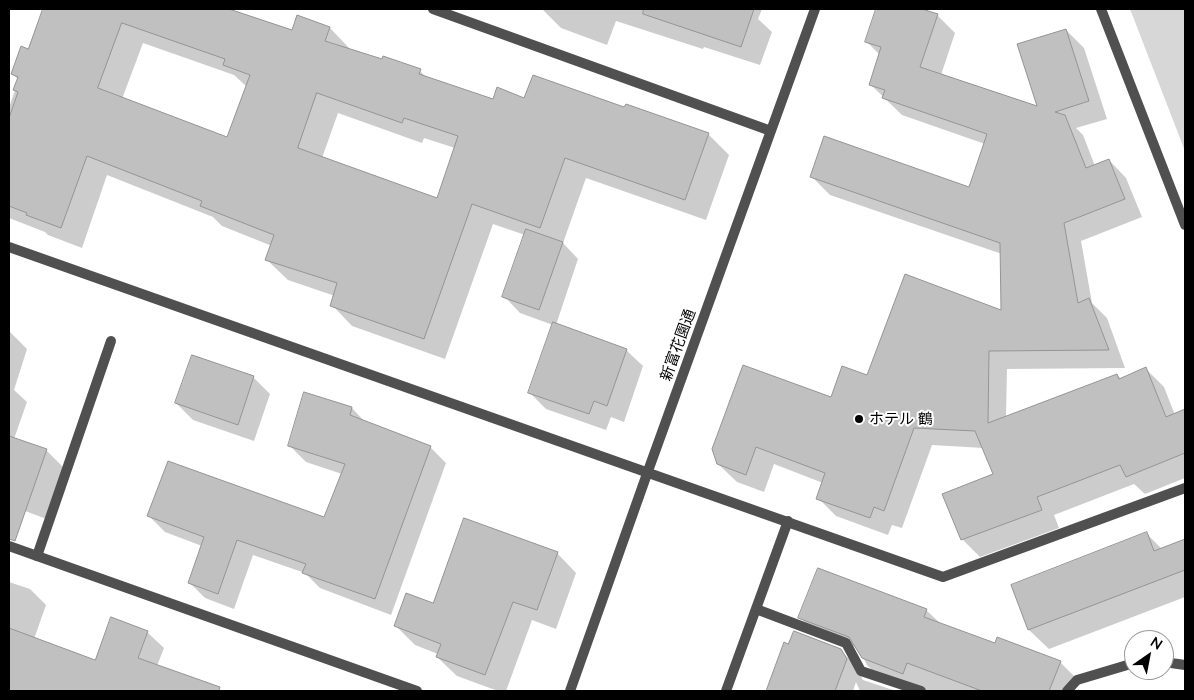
<!DOCTYPE html>
<meta charset="utf-8">
<style>
body{margin:0}
#map{position:relative;width:1194px;height:700px;overflow:hidden;background:#fff;font-family:Lato,sans-serif}
canvas{display:block}
.frame{position:absolute;inset:0;border:10px solid #000;pointer-events:none}
.north{position:absolute;left:1124px;top:630px;width:50px;height:50px;box-sizing:border-box;background:#fff;border:1px solid #999;border-radius:50%;rotate:33deg;font-size:14px;font-weight:700;line-height:20px;text-align:center;color:#000}
.north::after{content:'';display:block;margin:auto;width:18px;height:22px;background:#000;clip-path:polygon(50% 0,100% 100%,50% 72%,0 100%)}
</style>
<div id="map">
<canvas width="1194" height="700"></canvas>
<div class="frame"></div>
<div class="north">N</div>
</div>
<script>
const ctx = document.querySelector('canvas').getContext('2d');
ctx.lineJoin = 'round';
function paint(path, color) { ctx.fillStyle = color; ctx.fill(path, 'evenodd'); }
function strokePath(path, color, width, dash) { ctx.strokeStyle = color; ctx.lineWidth = width; ctx.lineCap = dash ? 'butt' : 'round'; ctx.setLineDash(dash || []); ctx.stroke(path); }
function label(font, color, halo, rows, align = 'center') {
  ctx.font = font + ' Lato,"Noto Sans JP",sans-serif'; ctx.lineWidth = 4; ctx.setLineDash([]); ctx.textBaseline = 'middle'; ctx.strokeStyle = halo; ctx.fillStyle = color; for (const [text, x, y, turn = 0] of rows) {
    ctx.save(); ctx.translate(x, y); ctx.rotate((+turn || 0) * Math.PI / 180); ctx.textAlign = isNaN(turn) ? turn : align; if (halo) ctx.strokeText(text, 0, 0); ctx.fillText(text, 0, 0); ctx.restore();
  }
}
const green = new Path2D(`
 M1130 9H1185V151Z`);
const shadow = new Path2D(`
 M44 9H224L292 32 330 28 350 49V50L420 71 428 79 493 101 525 99 625 109 708 134 729 155 706 220 586 178 563 243 578 259 556 325 626 350 643 366 624 422 611 417 606 430 546 409 529 392 553 325 520 313 504 296 525 235 493 224 445 359 352 326 332 305 335 296 288 280 267 260 272 246 222 226 213 217 107 175 82 248 48 235 45 232 9 218V107L19 80 12 74 28 50ZM143 43 234 75 247 87 227 138 122 99ZM338 113 422 143 424 138 455 148 438 199 322 158Z
 M542 9H762L758 19 772 32 760 65 704 47 703 49 616 21 607 45 561 28Z
 M878 9H918L937 15 955 33 941 75 1039 108 1066 30 1084 48 1107 119 1076 128 1083 135 1095 166 1109 160 1126 178 1142 217 1081 241 1092 303 1107 318 1125 368 1007 369 1006 417 1117 375 1121 379 1146 369 1164 387 1175 415 1185 410V478L1145 494 1134 484 1054 515 1059 528 980 557 962 539 994 474 983 448 932 445 902 528 892 525 888 535 836 516 818 498 823 483 774 464 764 492 737 482 718 464 868 377 1002 312V254L830 195 812 177 970 188 985 144 902 115 870 84 880 55 866 41Z
 M9 331 27 349 14 390 27 402 14 439 46 450 69 473 52 521 9 505Z
 M192 356 254 378 270 394 254 441 193 420 176 403Z
 M352 408 365 422 430 447 446 463 391 615 320 588 305 573 253 555 234 609 205 598 189 582 202 546 165 532 149 516 325 519 342 474 306 462 290 446Z
 M1147 534 1162 549 1185 540V597L1049 649 1029 630 1012 586Z
 M557 553 576 573 556 629 532 620 506 691H498L457 676 437 657 438 654 415 645 396 626 434 605Z
 M9 582 30 589 46 605 34 639 95 662 147 632 164 648 157 666 209 685 216 691H9Z
 M926 610 941 624 995 645 1060 662 1074 676 1068 691H919L881 679 867 665 858 648 813 631 800 617Z
 M784 644 840 650 854 664 863 680 896 691H860L856 682 853 691H767Z`);
const building = new Path2D(`
 M43 9H229L292 30 297 15 330 27 325 41 382 59 383 56 421 69 419 74 493 99 497 87 524 98 533 75 624 107 626 104 709 133 685 200 565 158 540 228 472 204 424 339 330 306 337 283 265 260 274 235 200 206 202 201 87 156 61 228 26 215 27 213 9 206V118L18 92 13 90 18 77 11 74 21 46 28 49ZM122 23 225 59 223 65 250 75 227 137 98 88ZM317 93 402 123 404 118 458 136 437 198 298 148Z
 M644 9H754L741 47 643 14Z
 M876 9H922L938 14 920 67 1037 106 1017 44 1066 29 1089 101 1055 112 1065 115 1086 168 1109 159 1125 199 1064 223 1078 303 1089 298 1109 350 989 351 988 423 1117 374 1119 379 1146 367 1166 417 1185 409V453L1126 477 1120 465 1037 497 1042 510 961 540 942 494 993 474 975 431 914 428 884 511 874 507 870 518 816 499 825 473 756 447 746 475 717 464 712 449 743 365 831 397 842 366 867 375 905 274 1001 310 1000 243 810 177 824 136 969 187 987 134 882 98 885 90 869 85 881 47 865 42Z
 M526 229 563 242 539 310 502 297Z
 M553 322 627 349 607 406 594 401 589 414 528 393Z
 M192 355 254 376 238 425 175 403Z
 M304 392 352 407 350 415 431 446 375 599 302 573 306 564 237 540 218 594 188 583 204 537 147 516 168 461 324 517 345 464 288 446Z
 M9 436 47 449 15 541 9 539Z
 M464 518 558 552 537 610 513 602 485 675 436 657 441 644 394 626 406 593 433 603Z
 M1147 532 1154 551 1185 539V570L1028 630 1011 585Z
 M818 568 927 609 924 617 995 643 997 637 1061 661 1049 691H982L907 663 903 674 862 658 849 637 798 618Z
 M111 617 148 631 138 658 220 687 219 691H9V628L95 660Z
 M794 631 841 649 847 659 835 691H766L784 642 788 644Z`);
const service = new Path2D(`
 M37 556 111 341
 M756 609 846 643 861 671 921 691
 M1164 662 1185 665
 M726 691 788 521
 M1067 691 1077 680 1134 663`);
const minor = new Path2D(`
 M433 9 771 131
 M9 247 943 577 1185 488
 M9 546 417 691
 M570 691 648 471 815 9`);
const tertiary = new Path2D(`
 M1101 9 1185 225`);
const markers = [
 [859,419,5,"#000"]
];
const streetNames = [
 ["新富花園通",678,345,-70]
];
const poiNames = [
 ["ホテル 鶴",869,419]
];
paint(green, '#d7d7d7');
paint(shadow, '#0003');
paint(building, '#c0c0c0');
strokePath(building, '#949494', 1);
strokePath(service, '#505050', 10);
strokePath(minor, '#505050', 10);
strokePath(tertiary, '#505050', 10);
for (const [x, y, r, color] of markers) { const dot = new Path2D(); dot.arc(x, y, r, 0, 2 * Math.PI); ctx.fillStyle = color; ctx.fill(dot); strokePath(dot, '#fff', 2); }
label('15px', '#000', '#fff', streetNames);
label('15px', '#000', '#fff', poiNames, 'left');
</script>
